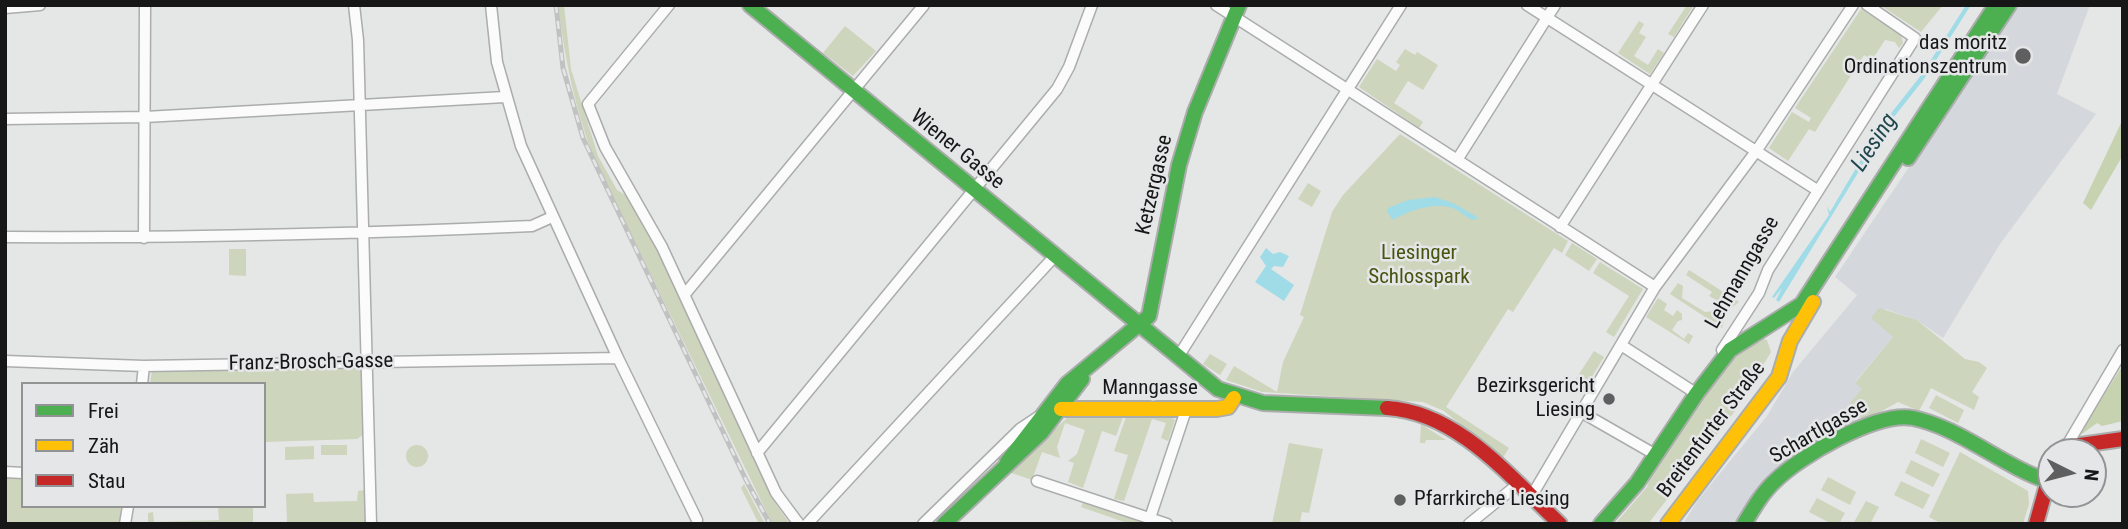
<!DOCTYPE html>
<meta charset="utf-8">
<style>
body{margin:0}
#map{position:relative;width:2128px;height:529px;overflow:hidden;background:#e5e6e6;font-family:"Roboto Condensed",sans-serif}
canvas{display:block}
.frame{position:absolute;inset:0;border:7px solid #171718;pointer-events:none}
.legend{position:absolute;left:21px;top:382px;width:245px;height:126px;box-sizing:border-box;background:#e4e6e7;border:2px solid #929394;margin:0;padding:9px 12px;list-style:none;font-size:21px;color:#171718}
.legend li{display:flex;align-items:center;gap:14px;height:35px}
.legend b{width:35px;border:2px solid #929394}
.north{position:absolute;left:2037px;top:438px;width:70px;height:70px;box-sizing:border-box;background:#e4e6e7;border:2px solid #929394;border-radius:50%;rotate:96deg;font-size:19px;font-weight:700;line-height:28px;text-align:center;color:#171718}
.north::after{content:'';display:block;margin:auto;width:24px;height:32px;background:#5f5f60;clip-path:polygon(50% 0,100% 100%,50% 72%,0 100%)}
</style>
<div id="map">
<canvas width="2128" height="529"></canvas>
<div class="frame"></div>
<ul class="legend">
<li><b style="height:9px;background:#4caf50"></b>Frei</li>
<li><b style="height:9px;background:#ffc107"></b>Zäh</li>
<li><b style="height:9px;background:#c62828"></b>Stau</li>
</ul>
<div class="north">N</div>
</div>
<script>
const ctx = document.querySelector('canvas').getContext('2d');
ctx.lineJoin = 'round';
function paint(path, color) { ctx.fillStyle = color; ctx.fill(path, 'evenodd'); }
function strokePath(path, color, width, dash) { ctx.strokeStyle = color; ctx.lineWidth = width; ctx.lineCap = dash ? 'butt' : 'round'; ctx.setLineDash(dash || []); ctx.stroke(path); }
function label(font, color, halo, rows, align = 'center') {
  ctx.font = font + ' "Roboto Condensed",sans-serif'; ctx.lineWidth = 5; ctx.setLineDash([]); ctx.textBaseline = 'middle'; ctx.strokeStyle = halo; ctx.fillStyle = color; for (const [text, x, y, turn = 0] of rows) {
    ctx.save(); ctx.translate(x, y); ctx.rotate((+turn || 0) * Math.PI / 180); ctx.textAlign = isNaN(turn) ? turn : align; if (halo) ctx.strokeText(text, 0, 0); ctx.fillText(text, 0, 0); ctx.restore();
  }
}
const built = new Path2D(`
 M2018 5H2090L2057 94 2096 114 2000 244 1943 338 1917 320 1885 309 1883 326 1893 337 1855 382 1862 389 1864 421 1790 470 1743 524H1683L1698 500 1767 416 1793 372 1857 295 1835 277Z`);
const green = new Path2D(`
 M558 5H564L571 69 598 156 617 190 627 196 658 250 776 504 790 524H773L770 519 593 156C574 106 565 58 558 5Z
 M1687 5H1694L1674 37 1668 34Z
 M1880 5H1943L1921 32Z
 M1861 9 1901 35 1903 43 1899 48 1895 42 1885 40 1872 60 1864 55 1815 132 1809 129 1788 161 1769 148 1792 112 1809 122 1811 118 1795 108Z
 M1639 21 1644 24 1639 33 1646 37 1634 56 1648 65 1658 49 1664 53 1650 74 1618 53Z
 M845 26 876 51 853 76 823 53Z
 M1405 49 1415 55 1417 52 1438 65 1423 90 1408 81 1394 103 1423 122 1419 128 1359 87 1377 59 1396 71 1400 65 1396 62Z
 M1400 134 1568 241 1562 253 1554 248 1513 312 1508 309 1446 407 1509 448 1502 459 1444 411 1423 402 1262 392 1226 380 1234 366 1277 392 1283 362 1304 317 1300 315 1332 212 1343 195Z
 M1308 183 1321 191 1312 207 1298 199Z
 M1572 243 1597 259 1589 271 1565 255Z
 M229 249H246V276L229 275Z
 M1600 262 1643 289 1614 337 1606 332 1629 296 1593 273Z
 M1689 270 1739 302 1730 309 1726 306 1729 301 1724 297 1720 302 1709 296 1712 292 1686 275Z
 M1678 283 1683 286 1682 298 1705 312 1715 311 1712 315 1717 319 1721 314 1725 317 1722 328 1670 294Z
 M1658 298 1667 304 1664 310 1673 316 1677 310 1682 314V320L1678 321 1672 330 1684 339 1688 333 1693 336 1689 344 1646 317Z
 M1879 308 1917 320 1965 359 1979 362 1987 368 1972 392 1979 397 1974 410 1931 388 1919 411 1898 402 1864 421 1848 406 1862 389 1855 383 1893 337 1871 318Z
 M1759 338 1767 340 1771 352 1735 411 1648 524H1615L1647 487 1650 477 1730 357Z
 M1594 351 1604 357 1583 391 1572 385Z
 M1210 354 1227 364 1220 375 1203 364Z
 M361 367 363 435 357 439 264 442V384H150L152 371Z
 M1936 395 1964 410 1958 423 1929 408Z
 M1169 416 1175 420 1168 441 1161 438 1166 423 1152 419 1124 501 1114 499 1128 455 1114 451 1126 417Z
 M1123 417 1116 436 1102 431 1083 488 1068 482 1074 463 1068 461 1077 454 1085 430 1065 423 1057 447 1060 458 1042 452 1032 480 1009 472 1067 418Z
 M1421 424 1446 440H1426L1425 443H1420Z
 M1921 439 1950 453 1943 467 1915 453Z
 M1289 443 1323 449 1309 513 1302 512 1300 522 1306 524H1272Z
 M321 445H347V455H321Z
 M406 456a11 11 0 1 1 22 0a11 11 0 1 1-22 0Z
 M314 446V459L285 460V447Z
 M1960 452 2028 491 2029 504 2023 524H1942L1929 517Z
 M1911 460 1940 474 1933 487 1905 473Z
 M5 476 23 477V506H121L120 524H5Z
 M1828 477 1856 492 1850 505 1821 490Z
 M1901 481 1930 495 1923 509 1894 495Z
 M744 484 765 524H759L741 488Z
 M365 490 366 524H287L286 494 313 493 314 502 357 501 358 491Z
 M1817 498 1845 513 1839 524H1832L1809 512Z
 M1866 501 1879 507 1870 524H1853Z
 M1083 502 1147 524H1130L1081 507Z
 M218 506H253V524H148V513L153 512 154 522 219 520Z`);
const forest = new Path2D(`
 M2123 119V155L2091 210 2083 203Z
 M2123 365V421L2102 426 2097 423 2082 434 2081 431Z`);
const water = new Path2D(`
 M1966 5H1971L1924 79 1886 127 1779 302 1776 300 1782 288 1774 298 1772 297 1829 215 1827 206 1830 212 1881 126 1922 74Z
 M1435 197 1453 203 1479 218 1472 220C1466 217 1460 211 1453 208 1434 202 1409 210 1393 220L1387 212 1388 208 1408 200Z
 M1266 248 1273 254 1280 252 1289 256 1283 267 1274 266 1271 269 1294 285 1284 301 1255 282 1266 266 1260 257Z`);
const street = new Path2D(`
 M354 5 358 40 371 524
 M491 5 497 62 521 146 618 358 697 520
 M669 5 588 104 605 147 662 247 776 493 799 524
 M1216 5 1655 287
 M1527 5 1817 190
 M5 8 40 5
 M5 119 145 117 505 97
 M1457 160 1555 5
 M1560 227 1703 5
 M5 237C181 238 356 234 532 226L552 217
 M144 238 145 5
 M685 294 924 5
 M1621 345 1697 394
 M1722 350 1759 293 1768 270 1915 38 1867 5
 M1178 357 1401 5
 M5 361 144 366 618 358
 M142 384 144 366
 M1581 412 1656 455
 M2066 447 2123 350
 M757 453 1057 89 1069 67 1092 5
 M5 472 23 473
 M1037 481 1167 524
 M1531 497 1655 287 1757 150 1853 5
 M1150 518 1186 410
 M125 524 128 506
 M807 524 1054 257
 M923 524 1020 429 1038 417
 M1469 524 1517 485`);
const fast = new Path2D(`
 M750 5 1218 389 1263 403 1387 408
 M1908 158 2009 5
 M1007 462 1067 384 1149 316 1179 165 1195 112 1239 5
 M944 524 1041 433 1082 379
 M1601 524 1637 483 1697 393 1730 350 1802 304 1996 5
 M1744 524C1753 509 1762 493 1775 481 1800 456 1877 411 1913 418 1959 427 2002 466 2048 481`);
const slow = new Path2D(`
 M1061 409H1217L1228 407 1234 398
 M1668 524 1779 377 1790 341 1813 302`);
const jam = new Path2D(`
 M1387 408C1458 412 1511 478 1560 524
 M2062 452 2066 447 2123 439
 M2036 524 2050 474`);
const rail = new Path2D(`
 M556 5 563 68 583 138 746 480 770 524`);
const markers = [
 [2023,56,9,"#5f5f60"],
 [1609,399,7,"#5f5f60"],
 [1400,500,7,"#5f5f60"]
];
const poiNames = [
 ["das moritz",2007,44],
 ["Ordinationszentrum",2007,68],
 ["Bezirksgericht",1595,387],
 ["Liesing",1595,411],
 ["Pfarrkirche Liesing",1414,500,"left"]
];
const streetNames = [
 ["Wiener Gasse",957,150,39],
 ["Ketzergasse",1155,185,-77],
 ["Lehmanngasse",1743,273,-60],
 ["Franz-Brosch-Gasse",311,363,-1],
 ["Manngasse",1150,389],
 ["Breitenfurter Straße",1712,430,-53],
 ["Schartlgasse",1819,432,-30]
];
const parkNames = [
 ["Liesinger",1419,254],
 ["Schlosspark",1419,278]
];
const waterNames = [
 ["Liesing",1875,143,-57]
];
paint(built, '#d4d8dc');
paint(green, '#cdd5bc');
paint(forest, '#c7d2b0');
paint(water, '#a0dce7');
strokePath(street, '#abacac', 13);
strokePath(fast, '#abacac', 18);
strokePath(slow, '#abacac', 18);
strokePath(jam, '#abacac', 18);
strokePath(street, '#fbfbfb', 10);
strokePath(fast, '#4caf50', 14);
strokePath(slow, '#ffc107', 14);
strokePath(jam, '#c62828', 14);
strokePath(rail, '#c0c1c1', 5);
strokePath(rail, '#e4e6e7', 2.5, [8]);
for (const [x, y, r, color] of markers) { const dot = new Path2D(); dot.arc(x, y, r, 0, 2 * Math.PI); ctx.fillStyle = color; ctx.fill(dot); strokePath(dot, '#e4e6e7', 2.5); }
label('21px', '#171718', '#e4e6e7', poiNames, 'right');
label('21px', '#171718', '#e4e6e7', streetNames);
label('21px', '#46540f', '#e4e6e7', parkNames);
label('italic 23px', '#1f474e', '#e4e6e7', waterNames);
</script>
